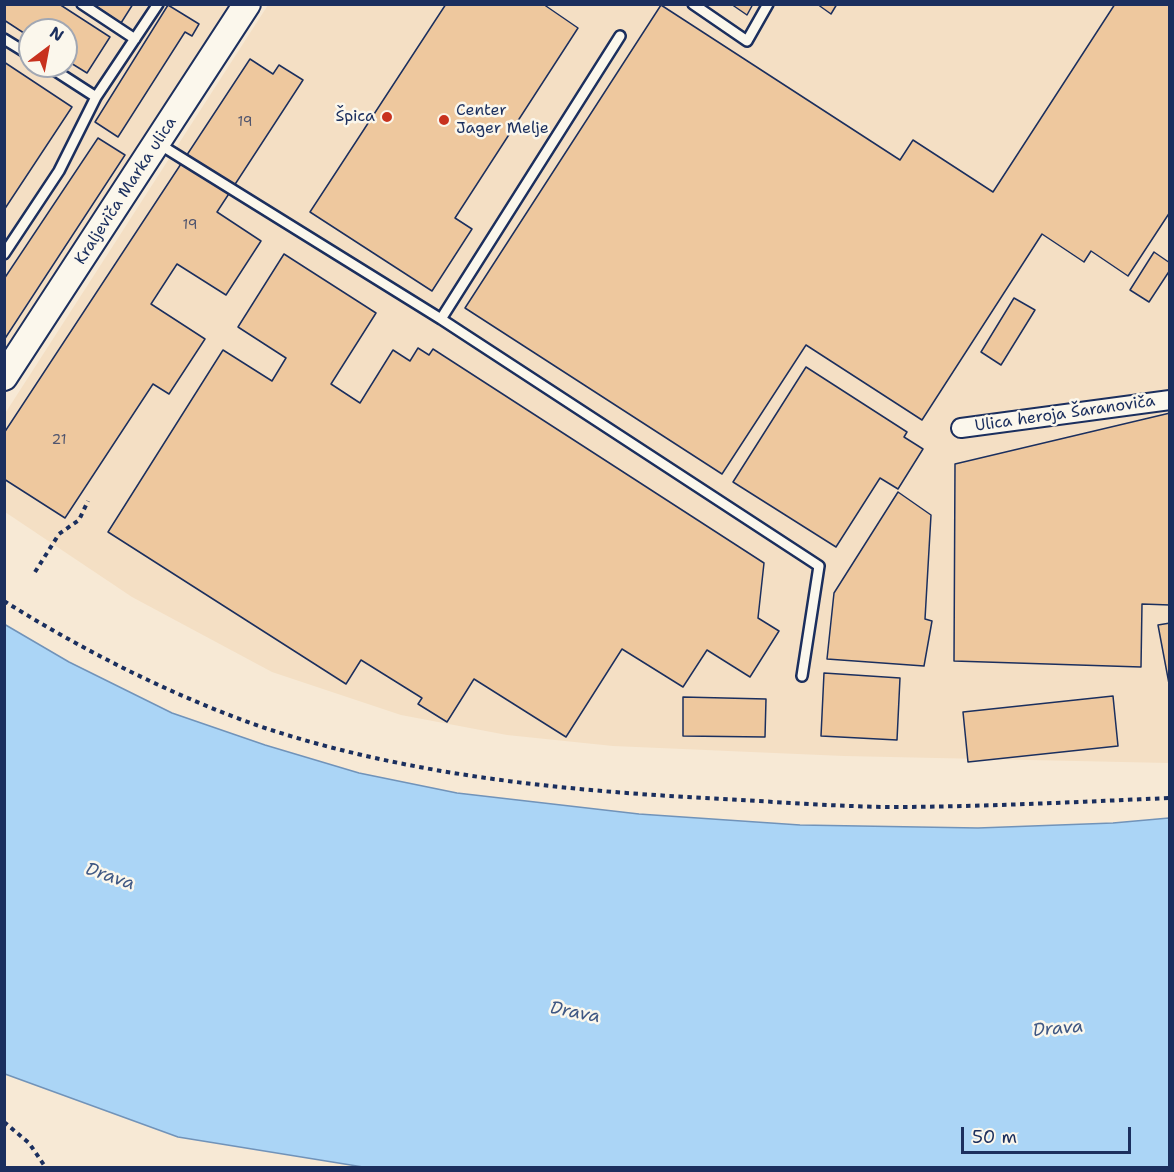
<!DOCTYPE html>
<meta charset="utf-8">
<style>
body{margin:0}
#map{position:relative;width:1174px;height:1172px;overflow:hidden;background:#f7e9d5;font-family:"Shantell Sans",sans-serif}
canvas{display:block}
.frame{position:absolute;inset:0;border:6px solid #1b2f5e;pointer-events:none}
.north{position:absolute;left:18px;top:18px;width:60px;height:60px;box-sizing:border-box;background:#fbf7ec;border:2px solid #a1a7b3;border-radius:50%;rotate:32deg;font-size:16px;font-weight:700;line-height:24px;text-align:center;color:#1b2f5e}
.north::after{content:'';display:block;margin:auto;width:21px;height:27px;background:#c8321e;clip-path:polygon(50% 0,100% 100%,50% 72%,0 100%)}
.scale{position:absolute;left:961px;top:1127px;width:170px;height:27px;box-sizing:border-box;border:3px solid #1b2f5e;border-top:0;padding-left:8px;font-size:18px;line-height:21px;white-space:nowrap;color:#1b2f5e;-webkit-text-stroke:4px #fbf7ec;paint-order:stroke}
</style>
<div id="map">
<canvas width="1174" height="1172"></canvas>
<div class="frame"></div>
<div class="north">N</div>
<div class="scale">50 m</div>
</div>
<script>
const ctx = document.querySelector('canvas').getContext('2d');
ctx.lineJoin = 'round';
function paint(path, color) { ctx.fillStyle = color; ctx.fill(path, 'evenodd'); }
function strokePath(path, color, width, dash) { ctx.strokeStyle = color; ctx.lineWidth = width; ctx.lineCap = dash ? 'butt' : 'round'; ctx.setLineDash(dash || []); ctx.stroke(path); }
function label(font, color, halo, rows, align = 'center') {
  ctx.font = font + ' "Shantell Sans",sans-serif'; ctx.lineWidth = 5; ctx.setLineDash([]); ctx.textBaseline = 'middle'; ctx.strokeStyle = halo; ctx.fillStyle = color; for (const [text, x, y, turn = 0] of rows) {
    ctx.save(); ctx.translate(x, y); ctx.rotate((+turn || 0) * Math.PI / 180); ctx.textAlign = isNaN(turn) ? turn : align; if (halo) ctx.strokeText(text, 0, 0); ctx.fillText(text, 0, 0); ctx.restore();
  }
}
const built = new Path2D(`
 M5 5H231L5 353ZM30 30H66V66H30Z
 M268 5H1169V763L844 756 613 746 507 735 401 715 272 672 132 597 5 512 4 415Z`);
const water = new Path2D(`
 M4 624 69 662 172 713 265 745 359 773 457 793 639 814 800 825 978 828 1113 823 1169 818V1167H363L178 1137 5 1074Z`);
const building = new Path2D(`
 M4 4H59L110 37 87 73 66 60V30H30V37L4 20Z
 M93 4H133L121 23Z
 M446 4H543L578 28 455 218 472 229 432 291 310 212Z
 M731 4H753L747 15Z
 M817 4H837L831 14Z
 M1115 4H1170V212L1128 276 1091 251 1084 262 1042 234 922 420 806 345 722 474 465 308 661 5 900 160 913 140 993 192Z
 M168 5 199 24 192 36 185 32 118 137 95 122Z
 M250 59 273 74 279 65 303 80 217 212 261 241 226 295 177 264 151 304 205 339 169 394 153 384 65 518 4 479V433Z
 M4 62 72 107 4 210Z
 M98 138 125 155 4 340V279Z
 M1154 252 1170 263V270L1149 302 1130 290Z
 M284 254 376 313 331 384 360 403 393 350 410 361 418 348 429 355 433 349 764 563 758 618 779 631 750 677 707 650 683 687 622 649 566 737 474 679 447 722 418 704 422 698 361 660 346 684 108 532 223 350 272 381 286 358 238 327Z
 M1014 298 1035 310 1001 365 981 352Z
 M806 367 907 432 904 437 923 449 898 489 880 478 836 547 733 482Z
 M1170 413V605L1142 604 1141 667 954 661 955 464Z
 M898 492 931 515 925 619 932 621 924 666 827 659 834 593Z
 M1170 623V689L1158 625Z
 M824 673 900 678 897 740 821 736Z
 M1113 696 1118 746 968 762 963 712Z
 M683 697 766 699 765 737 683 736Z`);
const path = new Path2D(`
 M35 572 59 534 79 520 88 501
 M4 601C84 651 171 695 259 726 402 774 555 790 705 798 765 801 826 806 886 807 980 807 1075 802 1170 798
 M4 1122 29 1143 46 1168`);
const lane = new Path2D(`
 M82 4 135 39
 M693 4 747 41 768 4
 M4 39 30 55
 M48 66 96 97 158 4
 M159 144 441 319 819 566 802 676
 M4 254 59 171 96 97
 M441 319 620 36`);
const street = new Path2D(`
 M961 428 1170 400`);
const secondary = new Path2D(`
 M4 377 247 4`);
const markers = [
 [387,117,6,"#c8321e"],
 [444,120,6,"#c8321e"]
];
const numberNames = [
 ["19",245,122],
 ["19",190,225],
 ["21",59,440]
];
const poiNames = [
 ["Center",456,111],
 ["Jager Melje",456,129],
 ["Špica",375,117,"right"]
];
const streetNames = [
 ["Kraljeviča Marka ulica",126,191,-57],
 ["Ulica heroja Šaranoviča",1065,414,-8]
];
const waterNames = [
 ["Drava",110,877,19],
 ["Drava",575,1013,11],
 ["Drava",1058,1029,-5]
];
paint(built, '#f4dfc4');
paint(water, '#abd5f6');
strokePath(water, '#7193b9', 1.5);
paint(building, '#eec89e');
strokePath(building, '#1b2f5e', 1.5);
strokePath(lane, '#1b2f5e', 14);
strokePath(street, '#1b2f5e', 22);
strokePath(secondary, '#1b2f5e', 30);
strokePath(path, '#1b2f5e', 4, [4.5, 4.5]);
strokePath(lane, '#fbf7ec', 9);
strokePath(street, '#fbf7ec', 18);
strokePath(secondary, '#fbf7ec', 26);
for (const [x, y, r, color] of markers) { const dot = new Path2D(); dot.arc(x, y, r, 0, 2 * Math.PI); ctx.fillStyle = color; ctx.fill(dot); strokePath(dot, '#fbf7ec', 2); }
label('14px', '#50556e', null, numberNames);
label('16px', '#1b2f5e', '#fbf7ec', poiNames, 'left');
label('16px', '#1b2f5e', '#fbf7ec', streetNames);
label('italic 18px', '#3f5884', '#fbf7ec', waterNames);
</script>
